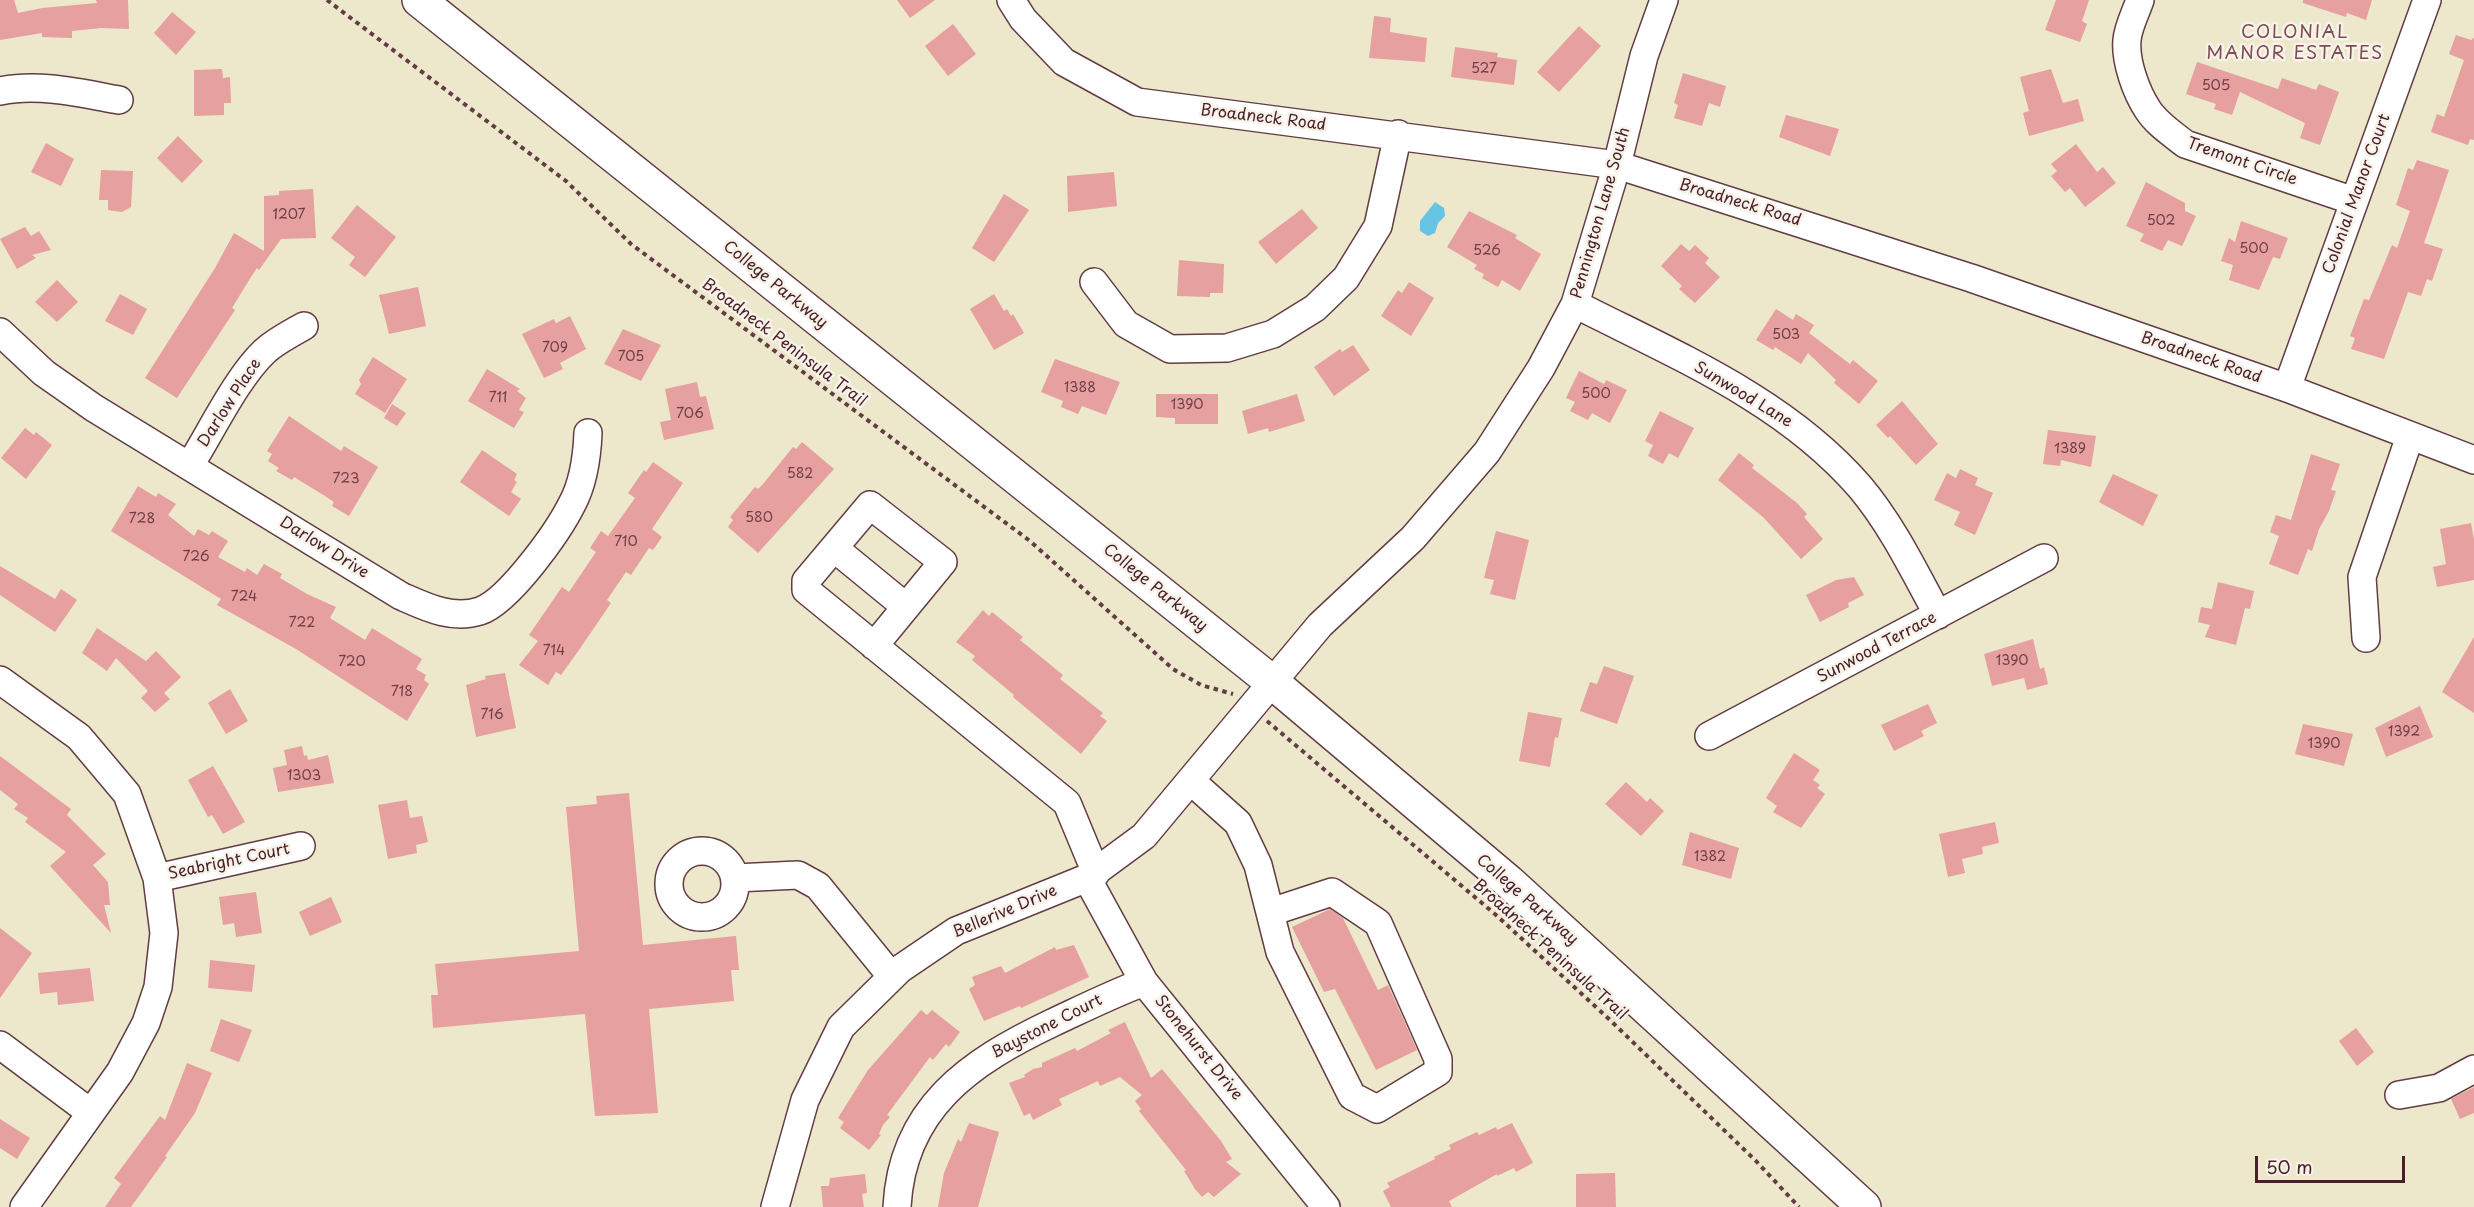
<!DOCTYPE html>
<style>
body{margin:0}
#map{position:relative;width:2474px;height:1207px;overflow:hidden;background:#ede7cc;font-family:"Playpen Sans",sans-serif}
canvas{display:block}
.scale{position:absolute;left:2255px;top:1156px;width:150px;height:27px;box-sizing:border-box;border:3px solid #4a1f2b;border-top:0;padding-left:8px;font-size:18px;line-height:21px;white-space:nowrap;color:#4a1f2b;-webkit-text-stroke:4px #f7f3e8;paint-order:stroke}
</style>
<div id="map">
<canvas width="2474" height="1207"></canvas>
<div class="scale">50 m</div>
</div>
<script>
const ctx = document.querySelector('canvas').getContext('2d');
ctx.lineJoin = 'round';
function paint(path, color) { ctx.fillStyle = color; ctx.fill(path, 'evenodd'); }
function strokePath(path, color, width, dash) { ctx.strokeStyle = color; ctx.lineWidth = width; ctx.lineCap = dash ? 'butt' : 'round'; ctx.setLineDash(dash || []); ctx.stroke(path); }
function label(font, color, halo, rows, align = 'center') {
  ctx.font = font + ' "Playpen Sans",sans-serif'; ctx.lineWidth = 5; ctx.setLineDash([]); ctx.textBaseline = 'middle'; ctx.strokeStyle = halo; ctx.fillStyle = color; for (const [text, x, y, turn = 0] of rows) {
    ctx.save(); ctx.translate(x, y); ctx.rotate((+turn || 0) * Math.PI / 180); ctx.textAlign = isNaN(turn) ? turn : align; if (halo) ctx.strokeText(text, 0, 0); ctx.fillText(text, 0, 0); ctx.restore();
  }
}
const water = new Path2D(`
 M1435 202 1444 208 1445 216 1438 223 1435 233 1428 236 1420 231V221Z`);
const building = new Path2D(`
 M0 0H14L18 13 42 8 97 3 96 0H128L129 29 101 28 72 31V38L42 37V33L0 40Z
 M897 0H935L910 18Z
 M2056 0H2089L2082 21 2087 24 2080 42 2045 30Z
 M2303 0H2372L2366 20 2347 13 2346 17 2303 3Z
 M172 12 196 32 176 55 154 33Z
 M1374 16 1391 18 1390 32 1427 38 1425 62 1369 58Z
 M953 24 976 54 948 76 925 46Z
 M1579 26 1601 46 1559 92 1537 72Z
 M2456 35 2471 40 2474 38V140L2470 139 2468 145 2431 132 2437 114 2444 117 2464 60 2449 54Z
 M1455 47 1498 53 1497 57 1517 60 1514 85 1451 77Z
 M2197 62 2278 89 2282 78 2316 90 2319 84 2339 92 2320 145 2300 138 2305 123 2240 92 2232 115 2214 109 2216 104 2186 94Z
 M222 69 223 78 230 77 231 103H224V115L194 116V70Z
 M2051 69 2063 103 2078 99 2084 121 2029 136 2023 113 2029 111 2020 77Z
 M1683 73 1726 86 1720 107 1709 103 1702 126 1674 118 1678 105 1674 103Z
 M1786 115 1839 129 1830 156 1779 137Z
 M178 136 203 161 182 183 157 158Z
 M46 143 74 159 61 186 31 172Z
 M2076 144 2097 172 2103 167 2116 183 2085 207 2070 188 2065 192 2051 176 2057 171 2051 164Z
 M2417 160 2449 170 2424 243 2443 249 2432 281 2427 279 2421 296 2408 292 2384 359 2351 349 2355 338 2350 336 2364 299 2369 300 2392 245 2397 248 2410 211 2396 205 2408 168 2413 170Z
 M101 170 133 171 131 207 122 212 108 210V200H99Z
 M1114 172 1117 206 1068 212 1067 176Z
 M2146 182 2185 203V211L2196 216 2182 246 2168 240 2162 251 2140 241 2144 234 2126 226Z
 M313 189 316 238 281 239 259 270 257 268 251 277 232 308 235 310 177 398 145 378 215 268 234 233 264 251V196L279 195V191Z
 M1004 194 1029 210 994 262 972 248Z
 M357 205 396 237 365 277 349 265 355 257 331 238Z
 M1302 209 1318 228 1276 264 1258 242Z
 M1469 211 1517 235 1515 238 1541 254 1520 291 1502 280 1498 287 1482 278 1484 274 1474 269 1477 265 1447 247Z
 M2241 221 2288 238 2280 259 2273 257 2259 290 2229 280 2233 265 2221 261 2229 238 2235 242Z
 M25 227 31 236 39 231 51 250 32 255 36 258 17 269 0 239Z
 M1681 244 1689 251 1695 245 1709 258 1705 263 1720 277 1695 303 1679 289 1682 286 1661 266Z
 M1179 260 1224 264 1223 293H1210V297L1177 296Z
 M57 280 78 302 57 322 35 302Z
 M1409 282 1434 298 1411 336 1381 316 1398 290 1402 293Z
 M418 287 426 326 389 334 379 295Z
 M120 294 147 309 133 335 105 321Z
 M994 294 1004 311 1007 309 1011 316 1013 314 1024 333 994 350 970 309Z
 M1776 309 1793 320 1796 314 1814 325 1809 333 1850 364 1853 360 1878 381 1859 404 1834 383 1836 380 1808 353 1801 364 1775 347 1773 350 1756 340Z
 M570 316 586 349 560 363 563 369 544 378 522 334 554 319 556 323Z
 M623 329 661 345 641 381 604 364Z
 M1353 345 1370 370 1334 396 1314 367 1340 349 1342 352Z
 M373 357 407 379 385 413 355 394 361 384 359 380Z
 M1055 359 1120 382 1106 415 1082 406 1078 414 1061 407 1063 401 1041 392Z
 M487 369 520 389 517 391 526 398 519 410 524 412 514 428 468 401Z
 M1579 371 1604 384 1606 380 1627 390 1610 423 1592 413 1588 420 1570 411 1575 402 1566 398Z
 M697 382 700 397 706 396 714 429 664 440 660 422 671 420 665 389Z
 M1156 394H1218V424H1175V418L1156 417Z
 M1297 394 1305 421 1269 432 1268 428 1248 434 1242 411Z
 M1902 401 1938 444 1916 465 1890 436 1888 438 1876 425Z
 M392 404 406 413 397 426 384 418Z
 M1660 411 1694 428 1678 458 1669 453 1663 464 1648 456 1653 445 1645 441Z
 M289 416 341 451 344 446 378 467 349 516 332 506 334 502 325 496 294 477 292 480 276 471 279 468 268 461 272 454 267 451Z
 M25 428 34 435 36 432 52 445 26 479 1 458Z
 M2048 430 2096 436 2091 467 2061 460 2060 466 2043 464Z
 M802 442 834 469 758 553 728 527 733 520 730 517 755 487 758 489 763 484 793 447 796 449Z
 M482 450 517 474 514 480 517 482 511 492 521 499 509 516 460 482Z
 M1739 453 1754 465 1752 468 1797 503 1807 514 1804 517 1823 539 1801 559 1764 518 1718 480Z
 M2311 454 2340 464 2331 490 2336 491 2329 511 2319 529 2312 551 2308 549 2298 575 2269 564 2279 536 2270 532 2276 515 2291 520Z
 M653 462 683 483 652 529 662 537 653 550 649 548 631 575 626 572 607 600 611 603 579 650 561 675 556 672 548 685 519 665 538 641 529 635 562 587 569 592 596 552 590 548 601 531 608 536 635 498 628 493 644 470 646 472Z
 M1960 469 1978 478 1975 485 1993 493 1975 535 1954 525 1960 512 1934 500 1947 473 1956 478Z
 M2113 474 2158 495 2143 526 2099 502Z
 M138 486 156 497 158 493 176 504 168 515 194 536 198 529 209 535 212 531 228 541 218 557 245 572 247 568 257 575 264 564 282 574 280 578 307 594 336 607 330 618 365 640 372 628 422 659 416 669 426 675 424 680 429 684 407 721 296 649 217 605 221 599 111 531Z
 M2471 523 2474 540V580L2437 587 2433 567 2446 564 2440 529Z
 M1496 531 1529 540 1515 600 1490 594 1494 580 1484 578Z
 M0 566 55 599 61 589 77 600 55 632 0 595Z
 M1854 577 1864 595 1848 603 1849 607 1820 622 1806 595 1836 580Z
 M2218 582 2254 591 2250 609 2245 608 2236 645 2205 637 2210 625 2198 622 2201 607 2212 609Z
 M983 610 989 616 992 612 1023 637 1020 640 1063 675 1060 679 1103 713 1100 716 1107 721 1081 754 1013 697 1014 695 972 660 975 656 956 642Z
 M97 628 146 661 156 651 181 677 164 693 170 699 155 712 141 698 148 691 116 658 107 671 82 653Z
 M2474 637V713L2442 692Z
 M2033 639 2040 669 2044 667 2048 684 2027 690 2024 678 1992 686 1984 654Z
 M1604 666 1634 676 1617 724 1580 711 1590 682 1597 684Z
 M505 673 516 728 476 737 466 685 486 679 485 676Z
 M230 689 248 721 226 734 208 703Z
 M1928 704 1937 723 1921 731 1924 736 1894 751 1881 725Z
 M2420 706 2433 737 2386 757 2375 728Z
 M1528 712 1562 718 1558 738 1555 737 1550 767 1519 761Z
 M2303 724 2353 734 2344 766 2295 754Z
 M302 746 304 756 307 755 308 760 328 755 334 783 278 792 273 768 287 765 284 750Z
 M1794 753 1820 770 1813 780 1820 785 1817 788 1825 794 1801 828 1773 812 1777 806 1766 798Z
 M0 756 71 809 67 815 106 854 93 865 108 882 110 905H104L111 933 50 866 66 852 25 822 28 818 14 809 18 804 0 790Z
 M213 766 245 822 223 834 212 815 208 817 188 780Z
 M1626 782 1647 802 1650 798 1664 811 1641 836 1605 804Z
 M629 793 643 945 736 936 739 970H731L734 1001 649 1009 658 1113 595 1116 585 1014 433 1028 431 995H438L435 964 579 951 566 807 597 804 596 796Z
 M407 800 410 818 422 816 428 842 416 845 417 853 388 859 378 805Z
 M1995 822 1999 843 1982 847 1983 854 1962 859 1965 873 1948 877 1939 834Z
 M1690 832 1739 848 1731 879 1682 865Z
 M256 892 262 933 236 937 234 923 223 925 219 897Z
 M331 897 342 922 310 936 299 912Z
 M1330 909 1343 918 1378 990 1388 985 1417 1050 1376 1070 1335 989 1324 992 1292 927Z
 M0 928 32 953 0 998Z
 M1074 945 1089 977 1021 1008 1020 1006 984 1021 969 989 975 985 972 977 1001 966 1005 973 1055 947 1056 950Z
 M210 960 255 965 252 992 208 988Z
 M90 968 94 1001 58 1005 57 992 40 994 38 973Z
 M921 1010 927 1015 932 1010 960 1032 949 1047 946 1044 933 1060 930 1057 887 1115 890 1117 883 1125 879 1134 881 1135 869 1150 840 1128 844 1122 838 1118 868 1070Z
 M221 1019 252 1030 239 1062 210 1051Z
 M1125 1022 1151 1078 1162 1069 1221 1141 1232 1159 1226 1162 1241 1174 1214 1197 1208 1192 1202 1197 1195 1189 1184 1171 1186 1170 1139 1111 1141 1109 1135 1101 1142 1095 1120 1077 1100 1086 1098 1081 1059 1099 1062 1105 1033 1120 1030 1113 1024 1116 1009 1083 1025 1077 1024 1075 1033 1069 1042 1067V1063L1075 1048 1077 1051 1111 1033 1108 1030Z
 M2356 1028 2374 1052 2357 1066 2339 1041Z
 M187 1063 212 1073 195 1113 165 1156 167 1157 131 1207H105L121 1184 114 1178 160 1116 165 1120Z
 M2474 1087V1113L2460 1119 2451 1099Z
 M0 1119 30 1138 17 1159 0 1148Z
 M969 1123 999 1132 978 1207H938L944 1173 958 1139 961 1142Z
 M1512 1123 1533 1163 1516 1172 1514 1168 1497 1176V1174L1449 1201 1452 1207H1391L1383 1191 1390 1187 1387 1183 1435 1159 1434 1157 1451 1149 1449 1145 1477 1132 1479 1135 1496 1127 1497 1130Z
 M1615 1173 1616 1207H1576V1174Z
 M865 1174 867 1193 862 1194 864 1207H823L821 1186H829L830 1178Z`);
const path = new Path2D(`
 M327 0 566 181 631 244 1030 541 1173 669 1201 685 1233 694
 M1267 721 1496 915 1610 1020 1756 1161 1799 1207`);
const minor = new Path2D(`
 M1011 0 1023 19 1064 62 1137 102 1617 165 1971 278 2287 388 2474 460
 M2140 0C2136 12 2128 27 2127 40 2125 61 2136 92 2148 110 2157 124 2173 134 2185 144L2354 201
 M0 91C39 83 80 93 119 100
 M1094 282 1126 324 1170 349 1227 348 1273 334 1315 308 1346 278 1378 226 1398 134
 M1575 304C1675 355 1785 400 1860 487 1892 525 1914 571 1938 615
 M0 332 44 373 94 408 401 596C426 607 452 620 480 611 509 601 558 532 572 504 584 482 587 457 588 433
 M2287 388 2427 0
 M190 465C211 432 237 377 265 351 276 341 290 334 304 326
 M834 548 906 607
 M2366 638 2362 577 2410 436
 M874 646 943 562 870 505 806 581V590L1067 803 1096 873
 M0 680 79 737 127 794 157 878 164 933 158 987 146 1023 120 1072 24 1207
 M1709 736 2044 558
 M1191 781 1238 823 1258 865 1280 952 1352 1096 1377 1109 1438 1072V1059L1378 923 1332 892 1271 912
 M669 884a33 33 0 1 1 66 0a33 33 0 1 1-66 0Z
 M157 878 301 846
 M735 878 798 875 818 886 892 977
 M1087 878 1144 982 1326 1207
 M0 1045 91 1113
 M2399 1095 2439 1088 2474 1069
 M775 1207 805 1100 841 1027 900 969 956 931 1087 878 1144 836 1320 625 1413 538 1487 452 1541 368 1575 304 1617 165 1644 56 1664 0
 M897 1207C902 1108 970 1062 1052 1023 1082 1009 1112 994 1144 982`);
const major = new Path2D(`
 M419 0 1272 682 1509 882 1864 1207`);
const numberNames = [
 ["527",1484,69],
 ["505",2216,86],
 ["1207",289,215],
 ["502",2161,221],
 ["500",2254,249],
 ["526",1487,251],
 ["503",1786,335],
 ["709",555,348],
 ["705",631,357],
 ["1388",1080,388],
 ["500",1596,394],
 ["711",498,398],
 ["1390",1187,405],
 ["706",690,414],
 ["1389",2070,449],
 ["582",800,474],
 ["723",346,479],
 ["580",759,518],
 ["728",142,519],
 ["710",626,542],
 ["726",196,557],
 ["724",244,597],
 ["722",302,623],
 ["714",554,651],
 ["1390",2012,661],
 ["720",352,662],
 ["718",402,692],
 ["716",492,715],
 ["1392",2404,732],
 ["1390",2324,744],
 ["1303",304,776],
 ["1382",1710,857]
];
const streetNames = [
 ["Broadneck Road",1263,118,7],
 ["Tremont Circle",2242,162,19],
 ["Colonial Manor Court",2357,194,-70],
 ["Broadneck Road",1740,203,17],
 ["Pennington Lane South",1601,213,-74],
 ["College Parkway",775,285,39],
 ["Broadneck Peninsula Trail",784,343,37],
 ["Broadneck Road",2201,358,19],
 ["Sunwood Lane",1743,395,31],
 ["Darlow Place",230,403,-57],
 ["Darlow Drive",324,548,32],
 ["College Parkway",1155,588,39],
 ["Sunwood Terrace",1877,648,-28],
 ["Seabright Court",229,862,-12],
 ["College Parkway",1527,900,41],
 ["Bellerive Drive",1005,912,-23],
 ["Broadneck Peninsula Trail",1550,950,42],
 ["Baystone Court",1047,1027,-27],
 ["Stonehurst Drive",1198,1048,51]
];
const neighbourhoodNames = [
 ["COLONIAL",2295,33],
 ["MANOR ESTATES",2295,54]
];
paint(water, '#67c4e5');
paint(building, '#e5a09f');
strokePath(minor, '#623d43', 30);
strokePath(major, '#623d43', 36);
strokePath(path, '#623d43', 4, [4.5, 4.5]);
strokePath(minor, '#fff', 27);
strokePath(major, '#fff', 33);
label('14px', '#713f48', null, numberNames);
label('16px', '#4a1f2b', '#f7f3e8', streetNames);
ctx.letterSpacing = '1.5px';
label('18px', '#804c54', '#f7f3e8', neighbourhoodNames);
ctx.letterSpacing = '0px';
</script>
